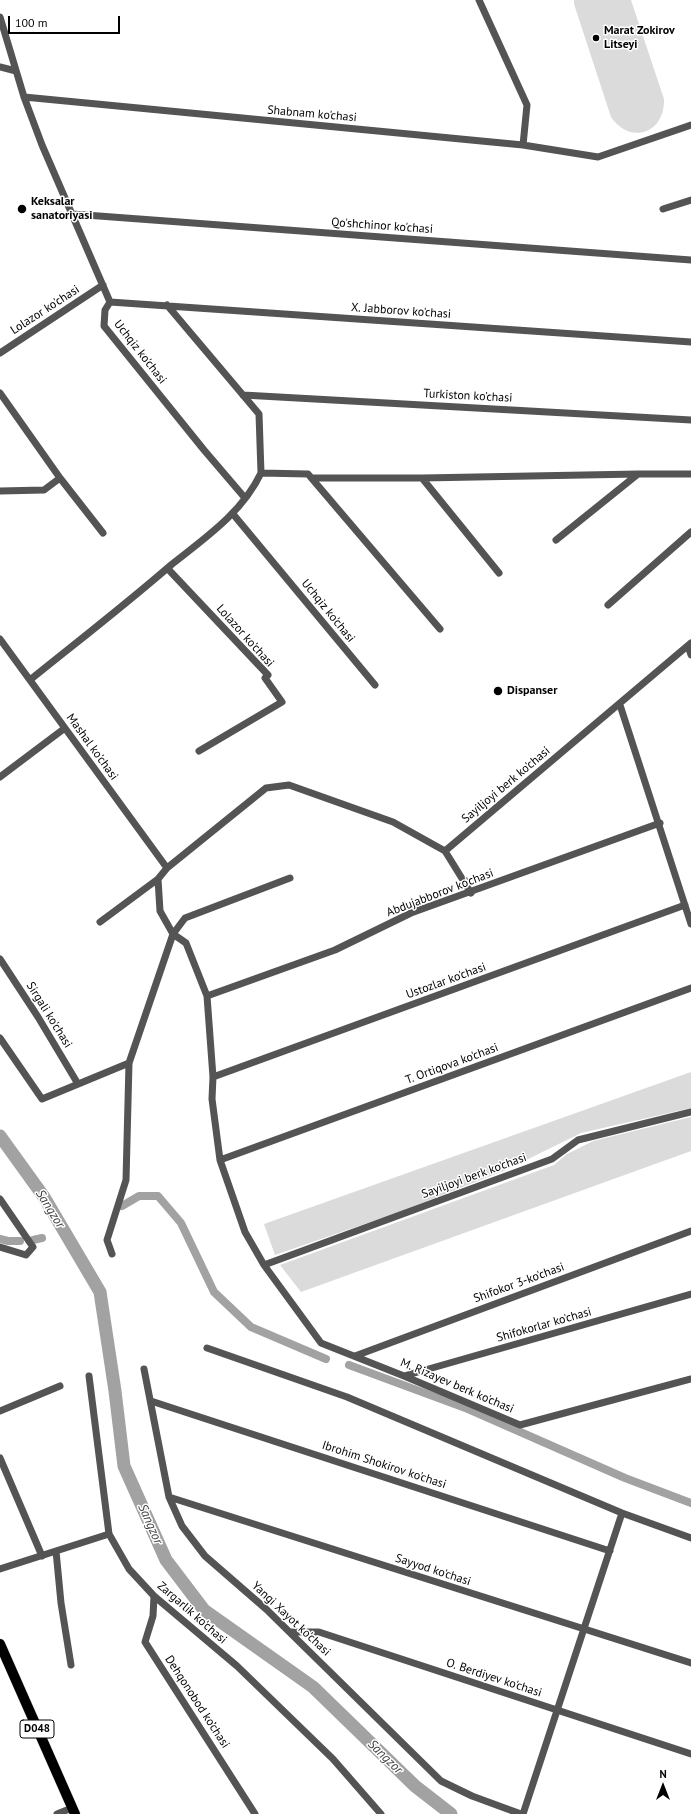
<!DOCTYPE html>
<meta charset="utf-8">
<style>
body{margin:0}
#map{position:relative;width:691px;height:1814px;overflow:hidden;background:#fff;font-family:"PT Sans",sans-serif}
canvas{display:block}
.north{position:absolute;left:643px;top:1766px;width:40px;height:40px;-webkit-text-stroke:3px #fff;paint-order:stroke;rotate:0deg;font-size:11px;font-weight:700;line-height:16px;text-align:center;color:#000}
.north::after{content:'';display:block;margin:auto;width:14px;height:18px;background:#000;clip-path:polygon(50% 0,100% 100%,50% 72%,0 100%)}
.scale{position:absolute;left:8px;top:16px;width:112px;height:18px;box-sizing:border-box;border:2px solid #000;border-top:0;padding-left:5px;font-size:12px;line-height:14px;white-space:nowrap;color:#000;-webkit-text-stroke:3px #fff;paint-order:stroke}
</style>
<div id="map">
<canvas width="691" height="1814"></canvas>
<div class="north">N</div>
<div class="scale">100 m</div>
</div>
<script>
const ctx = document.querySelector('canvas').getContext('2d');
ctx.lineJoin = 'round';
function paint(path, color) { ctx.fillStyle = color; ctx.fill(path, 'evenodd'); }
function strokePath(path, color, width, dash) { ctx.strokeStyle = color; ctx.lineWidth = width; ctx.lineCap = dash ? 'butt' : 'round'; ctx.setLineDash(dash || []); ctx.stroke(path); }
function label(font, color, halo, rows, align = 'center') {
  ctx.font = font + ' "PT Sans",sans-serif'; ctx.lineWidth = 3; ctx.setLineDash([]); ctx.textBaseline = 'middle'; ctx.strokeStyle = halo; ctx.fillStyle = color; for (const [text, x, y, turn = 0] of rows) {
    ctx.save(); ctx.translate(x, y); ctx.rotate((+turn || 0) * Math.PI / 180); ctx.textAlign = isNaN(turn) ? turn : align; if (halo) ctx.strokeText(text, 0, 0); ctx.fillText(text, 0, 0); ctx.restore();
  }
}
const green = new Path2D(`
 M574 0H631L664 99C665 134 630 145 611 117L574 4Z
 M691 1072V1108L581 1133 506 1170 399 1212 275 1255 264 1224Z
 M691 1117V1151L301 1292 280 1265 554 1165 567 1154 593 1141Z`);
const canal = new Path2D(`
 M122 1206 139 1196H158L181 1223 214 1292 251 1327 326 1359
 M0 1239 8 1241H20
 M33 1240 42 1238
 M349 1365 468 1409 625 1478 691 1503`);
const river = new Path2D(`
 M0 1136 44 1197 100 1292 115 1391 124 1466 166 1560 204 1610 313 1687 415 1786 451 1814`);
const street = new Path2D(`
 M479 0 527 105 523 145
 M0 17 24 97 42 145 110 302 105 310 104 326 204 450 245 498
 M0 67 16 71
 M24 97 523 145 598 157 691 125
 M663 209 691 200
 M72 214 691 260
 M110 302 691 342
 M167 305 259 414 261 473 308 474 440 629
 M0 353 103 285
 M0 393 60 478 103 533
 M243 395 691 420
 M312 478H422L499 573
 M422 478 638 474
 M0 491 44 490 60 478
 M233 514 375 685
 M556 540 638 474H691
 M168 569 268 675 265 678 282 702 199 751
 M608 605 691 532
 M0 639 167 868
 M688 646 691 655
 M30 680C77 642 125 605 171 565 205 538 242 513 261 473
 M620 705 691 924
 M0 777 65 728
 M445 851 691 643
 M471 893 445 851 393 822 289 785 266 788 167 868 158 879 160 911 173 934 186 943 207 996 213 1077 212 1099 220 1160 245 1232 264 1265 321 1343 404 1376 520 1425 691 1379
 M100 922 158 879
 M0 959 38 1017 78 1084
 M207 996 335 950 411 913 660 823
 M0 1038 42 1099 129 1063
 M213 1077 685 905
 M220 1160 691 988
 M0 1199 33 1247 26 1255 0 1247
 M112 1254 107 1240 126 1180 129 1063 173 934 185 918 290 878
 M264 1265 552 1159 578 1140 691 1112
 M207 1348 347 1397 622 1513 691 1538
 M355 1356 691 1231
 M144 1369 169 1497 182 1526 205 1556 266 1609 441 1781 472 1796 521 1814
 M89 1376 109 1534 129 1569 154 1596 237 1666 333 1759 381 1814
 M404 1376 691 1294
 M151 1401 610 1551
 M0 1411 60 1386
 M0 1458 42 1556
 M169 1497 691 1663
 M56 1551 61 1603 71 1665
 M0 1569 109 1534
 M154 1596 153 1616 145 1642 255 1814
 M290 1632H319L691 1754
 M57 1814 72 1808
 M523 1814 622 1513`);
const primary = new Path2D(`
 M0 1644 75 1814`);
const markers = [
 [596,38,4,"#000"],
 [22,209,5,"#000"],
 [498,691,5,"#000"]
];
const shields = [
 [37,1729,34]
];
const shieldNames = [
 ["D048",37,1729]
];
const poiNames = [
 ["Marat Zokirov",604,31],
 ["Litseyi",604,45],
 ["Keksalar",31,202],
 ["sanatoriyasi",31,216],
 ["Dispanser",507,691]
];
const streetNames = [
 ["Shabnam ko'chasi",312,114,5],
 ["Qo'shchinor ko'chasi",382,226,4],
 ["Lolazor ko'chasi",45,310,-33],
 ["X. Jabborov ko'chasi",401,311,4],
 ["Uchqiz ko'chasi",140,352,52],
 ["Turkiston ko'chasi",468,396,3],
 ["Uchqiz ko'chasi",328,611,51],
 ["Lolazor ko'chasi",245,636,48],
 ["Mashal ko'chasi",92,747,54],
 ["Sayiljoyi berk ko'chasi",506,785,-40],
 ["Abdujabborov ko'chasi",440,893,-21],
 ["Ustozlar ko'chasi",446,981,-20],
 ["Sirgali ko'chasi",49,1015,58],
 ["T. Ortiqova ko'chasi",452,1064,-20],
 ["Sayiljoyi berk ko'chasi",474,1176,-20],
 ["Shifokor 3-ko'chasi",519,1283,-20],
 ["Shifokorlar ko'chasi",544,1325,-16],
 ["M. Rizayev berk ko'chasi",457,1386,23],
 ["Ibrohim Shokirov ko'chasi",384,1465,18],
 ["Sayyod ko'chasi",433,1570,18],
 ["Zargarlik ko'chasi",192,1613,41],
 ["Yangi Xayot ko'chasi",291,1619,43],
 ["O. Berdiyev ko'chasi",494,1678,18],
 ["Dehqonobod ko’chasi",197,1702,57]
];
const waterNames = [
 ["Sangzor",50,1209,58],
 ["Sangzor",150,1524,66],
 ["Sangzor",385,1757,44]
];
paint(green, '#dbdbdb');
strokePath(canal, '#a2a2a2', 8);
strokePath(river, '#a2a2a2', 13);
strokePath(primary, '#dbdbdb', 11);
strokePath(street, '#545454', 7);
strokePath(primary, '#000', 10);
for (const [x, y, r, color] of markers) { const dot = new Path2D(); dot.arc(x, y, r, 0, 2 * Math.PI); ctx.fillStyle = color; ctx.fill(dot); strokePath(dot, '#fff', 1.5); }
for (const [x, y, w] of shields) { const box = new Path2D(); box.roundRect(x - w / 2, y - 9, w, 18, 3); ctx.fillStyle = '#fff'; ctx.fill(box); strokePath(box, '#000', 1); }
label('bold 11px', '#000', null, shieldNames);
label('bold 12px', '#000', '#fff', poiNames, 'left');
label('12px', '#000', '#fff', streetNames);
label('italic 13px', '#434343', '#fff', waterNames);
</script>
